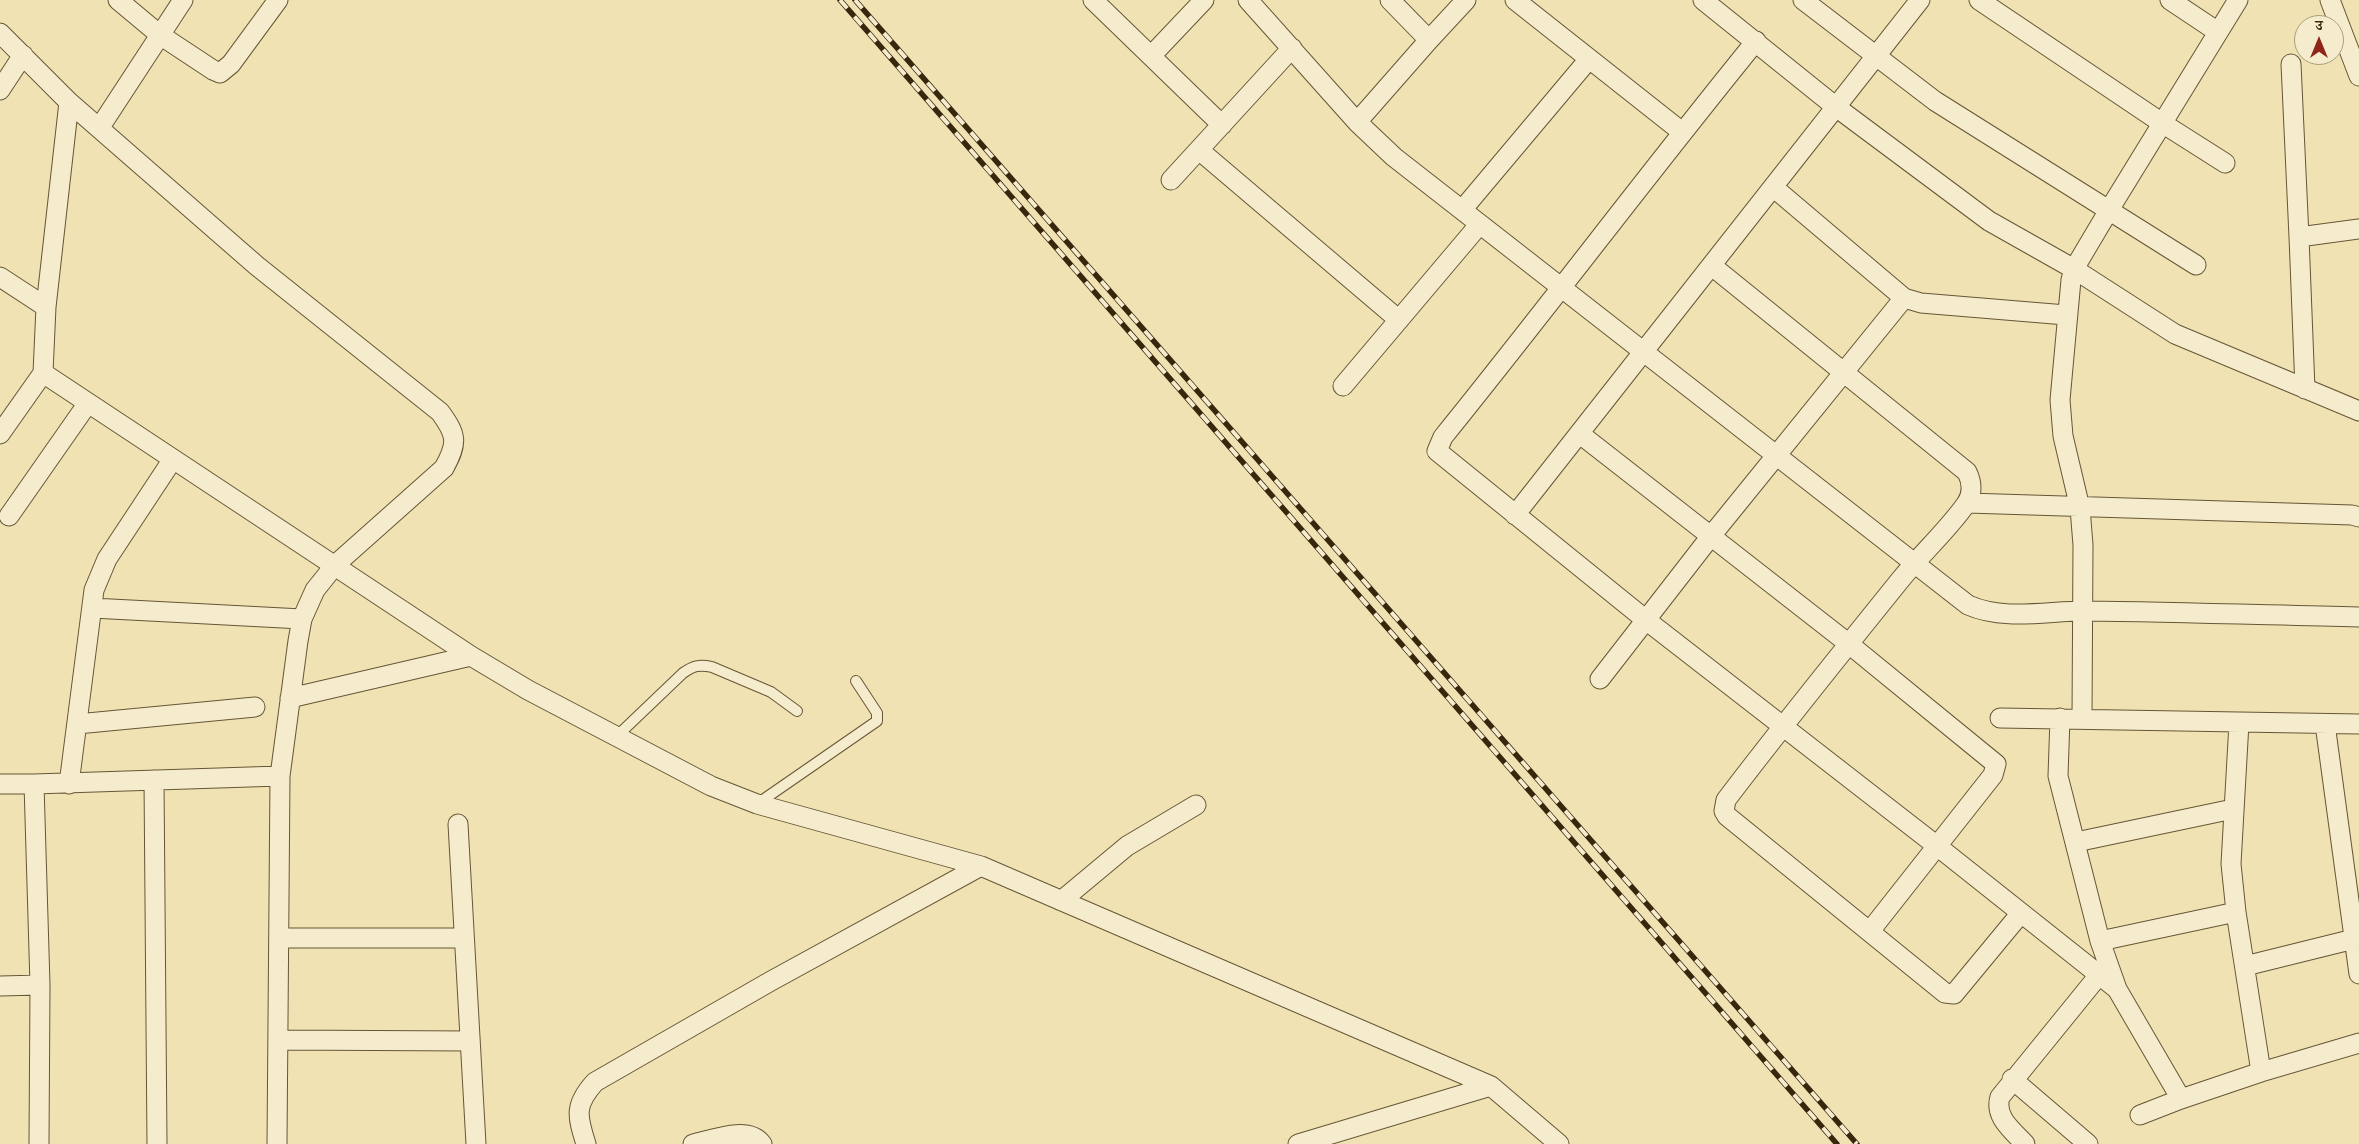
<!DOCTYPE html>
<meta charset="utf-8">
<style>
body{margin:0}
#map{position:relative;width:2359px;height:1144px;overflow:hidden;background:#f0e2b2;font-family:Alegreya,"Noto Serif Devanagari",serif}
canvas{display:block}
.north{position:absolute;left:2294px;top:15px;width:50px;height:50px;box-sizing:border-box;background:#f5eccd;border:1px solid #a99d80;border-radius:50%;rotate:0deg;font-size:14px;font-weight:700;line-height:20px;text-align:center;color:#38270d}
.north::after{content:'';display:block;margin:auto;width:18px;height:22px;background:#8f2418;clip-path:polygon(50% 0,100% 100%,50% 72%,0 100%)}
</style>
<div id="map">
<canvas width="2359" height="1144"></canvas>
<div class="north">उ</div>
</div>
<script>
const ctx = document.querySelector('canvas').getContext('2d');
ctx.lineJoin = 'round';
function strokePath(path, color, width, dash) { ctx.strokeStyle = color; ctx.lineWidth = width; ctx.lineCap = dash ? 'butt' : 'round'; ctx.setLineDash(dash || []); ctx.stroke(path); }
const service = new Path2D(`
 M616 737 683 673C693 666 699 664 712 667L771 692 797 711
 M757 804 877 721V713L856 681`);
const minor = new Path2D(`
 M118 0 160 35 213 70 220 73 231 64 278 0
 M1093 0 1222 125
 M1248 0 1357 122 1394 157 1968 605C2004 621 2047 611 2085 611 2176 612 2268 615 2359 617
 M1390 0 1429 40 1466 0
 M1515 0 1682 132
 M1703 0 1836 107 1989 221 2074 269 2175 334 2359 411
 M1803 0 1935 101 2196 265
 M1979 0 2162 123 2225 163
 M2170 0 2218 32
 M2330 0 2359 76
 M0 33 69 102 46 307 43 373 0 434
 M1756 41C1650 171 1549 306 1443 437L1437 451 1646 620 1937 846 2117 989
 M1151 56 1204 0
 M2291 64 2299 237
 M0 90 23 55
 M1357 122 1429 40
 M100 127 183 0
 M1199 150 1399 320
 M1171 180 1292 48
 M1773 187 1904 298
 M1462 210 1589 59
 M1712 266 1967 472C1972 482 1973 494 1966 504 1947 531 1921 554 1901 579 1842 652 1783 725 1726 800L1724 811 1727 816 1945 993 1954 994 2021 913
 M0 277 46 307
 M43 373 471 656 528 690 711 786 757 804 981 866 1491 1086 1559 1144
 M1343 386 1479 225
 M2305 389 2299 237 2359 229
 M1580 434 1849 644 1996 764 1993 775 1870 931
 M1967 503 2352 515 2359 517
 M1515 515 1920 0
 M9 516 88 403
 M92 608 302 619
 M1600 679 1711 536 1904 298 1921 303 2066 315
 M290 698 471 656
 M2000 718 2359 724
 M2060 718 2058 776 2100 941 2117 989 2181 1099 2140 1115
 M2082 718 2083 545 2080 508 2063 436 2060 400 2071 280 2074 269 2109 210 2238 0
 M2239 723 2231 864 2236 912 2261 1072
 M77 724 255 707
 M2325 724 2359 974
 M154 780 157 1144
 M0 784H34
 M69 784 94 590 107 559 173 459
 M458 824 476 1144
 M2076 842 2233 809
 M1061 901 1127 846 1196 805
 M279 938H464
 M2100 941 2236 912
 M2245 966 2354 939
 M0 986 40 985
 M278 1040 470 1041
 M2012 1079 2088 1144
 M2181 1099 2261 1072 2359 1043
 M39 1144 40 985 34 784 280 776 298 641 302 619 315 590 335 565 444 468C458 443 457 435 440 412L257 266 69 102
 M277 1144 280 776
 M586 1144C577 1116 574 1105 595 1082L771 981 981 866
 M693 1144C712 1140 748 1125 762 1144
 M1298 1144 1491 1086
 M2025 1144C2012 1130 1994 1117 2000 1097L2099 975`);
const rail = new Path2D(`
 M840 0 1837 1144
 M855 0 1857 1144`);
strokePath(service, '#665636', 12);
strokePath(minor, '#665636', 21);
strokePath(service, '#f5eccd', 10);
strokePath(minor, '#f5eccd', 19);
strokePath(rail, '#38270d', 5.5);
strokePath(rail, '#f5eccd', 4, [11]);
</script>
